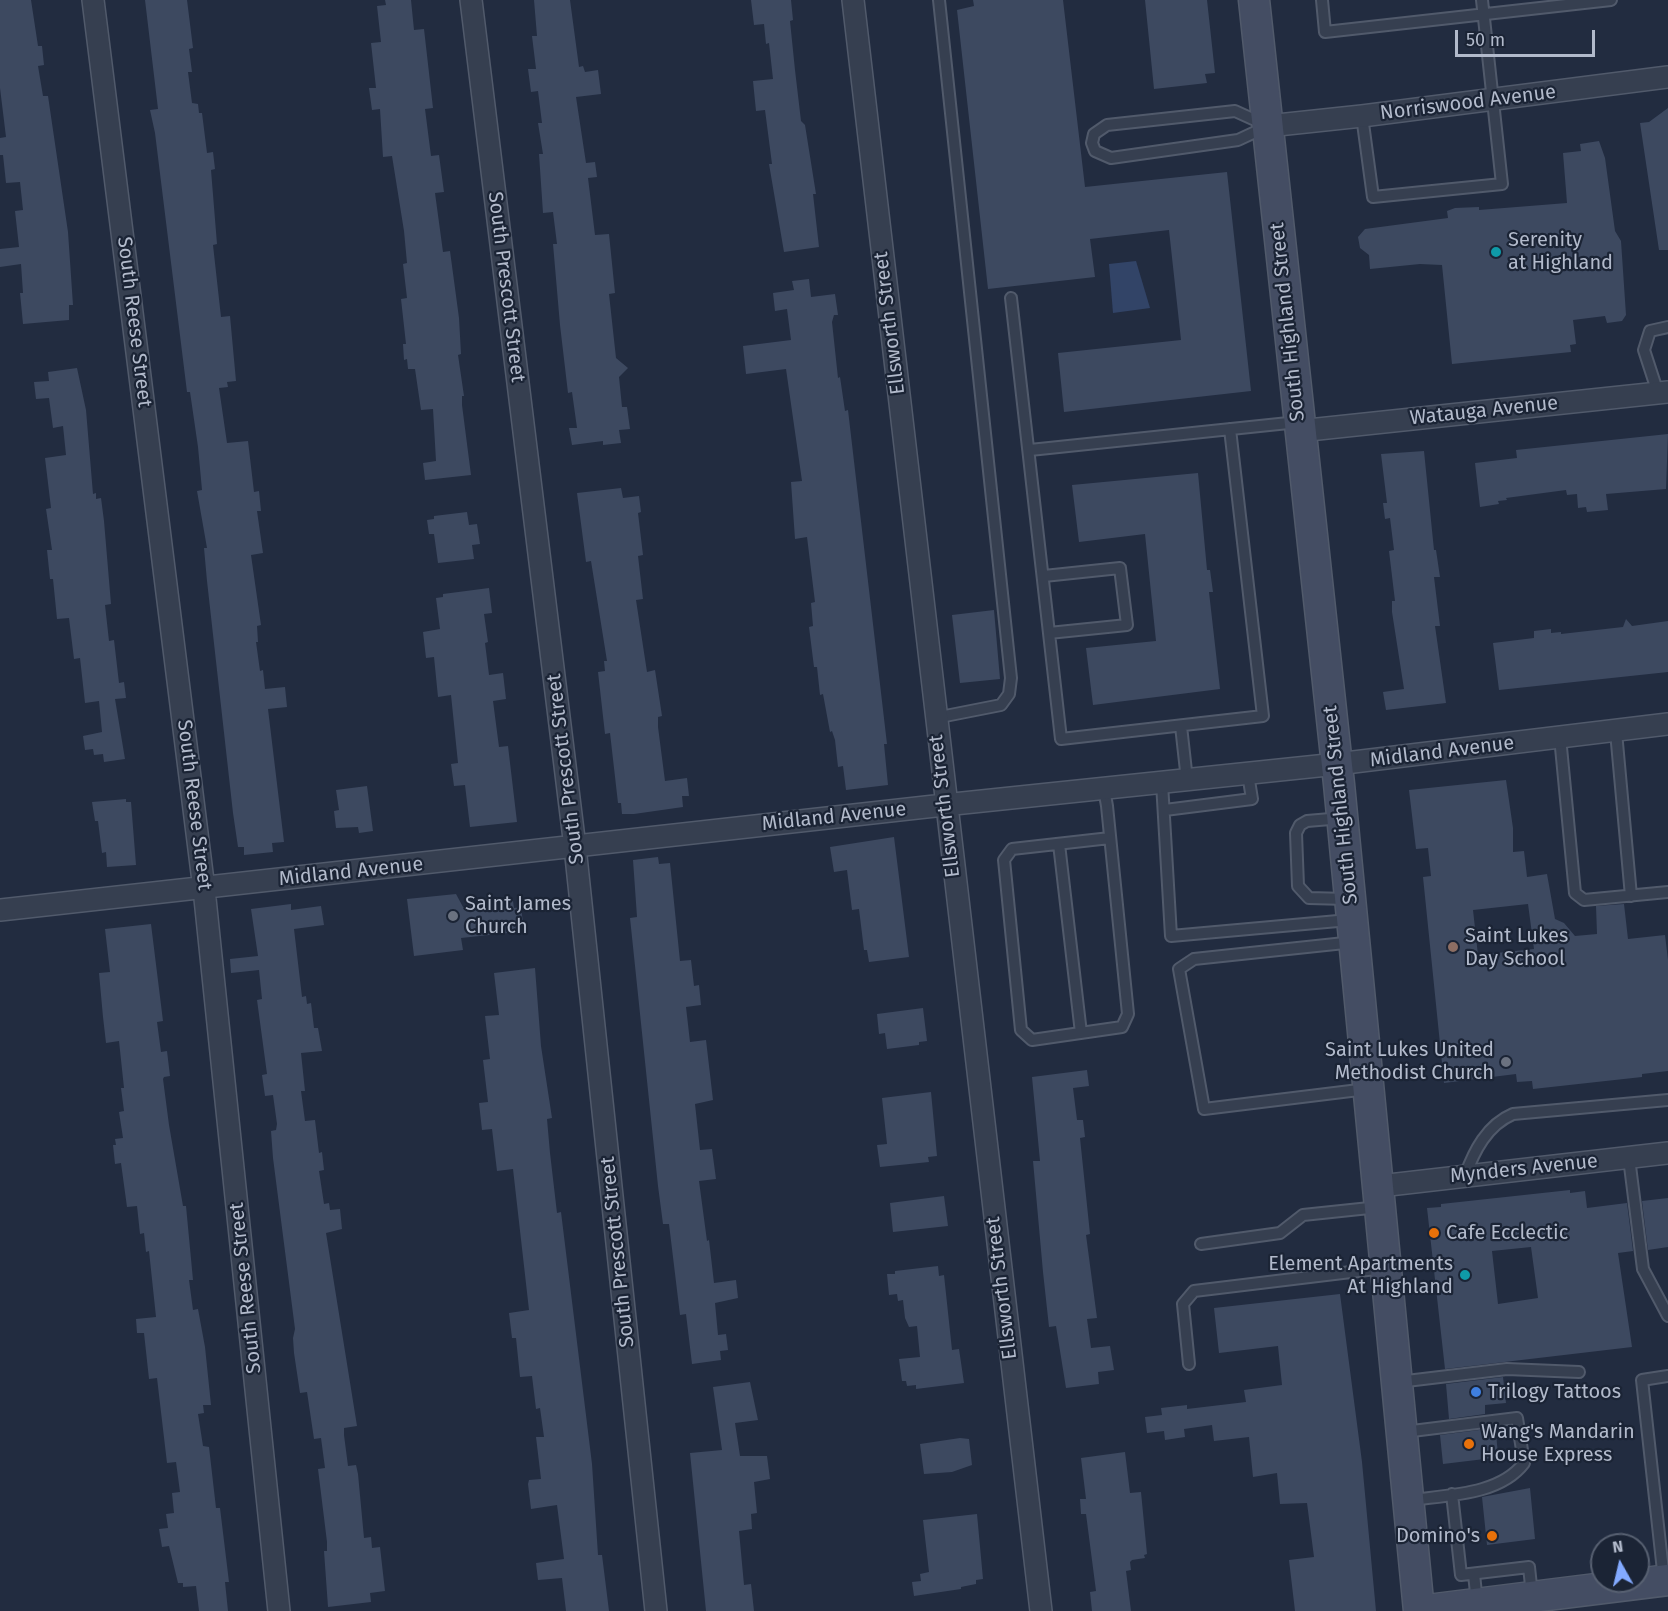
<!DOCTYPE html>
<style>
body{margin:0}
#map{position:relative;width:1668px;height:1611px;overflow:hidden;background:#222c40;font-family:"Fira Sans",sans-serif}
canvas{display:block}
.north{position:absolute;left:1590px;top:1533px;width:60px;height:60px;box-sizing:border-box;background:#1b2435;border:2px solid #576071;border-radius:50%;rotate:352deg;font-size:16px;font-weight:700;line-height:24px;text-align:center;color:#b2bacb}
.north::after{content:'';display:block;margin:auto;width:21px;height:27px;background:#83aaff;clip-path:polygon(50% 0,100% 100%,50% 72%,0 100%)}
.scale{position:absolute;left:1455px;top:30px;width:140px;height:27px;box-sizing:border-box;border:3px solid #b2bacb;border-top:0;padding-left:8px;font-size:18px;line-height:21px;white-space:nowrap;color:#b2bacb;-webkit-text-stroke:4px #1b2435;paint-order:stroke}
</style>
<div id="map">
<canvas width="1668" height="1611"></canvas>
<div class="north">N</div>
<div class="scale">50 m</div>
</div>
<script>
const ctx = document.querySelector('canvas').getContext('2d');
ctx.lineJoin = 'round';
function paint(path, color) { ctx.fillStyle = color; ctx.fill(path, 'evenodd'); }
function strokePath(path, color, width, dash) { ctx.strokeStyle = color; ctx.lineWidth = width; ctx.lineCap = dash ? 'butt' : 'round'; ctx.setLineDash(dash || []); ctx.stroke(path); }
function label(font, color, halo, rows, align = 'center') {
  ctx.font = font + ' "Fira Sans",sans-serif'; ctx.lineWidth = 4.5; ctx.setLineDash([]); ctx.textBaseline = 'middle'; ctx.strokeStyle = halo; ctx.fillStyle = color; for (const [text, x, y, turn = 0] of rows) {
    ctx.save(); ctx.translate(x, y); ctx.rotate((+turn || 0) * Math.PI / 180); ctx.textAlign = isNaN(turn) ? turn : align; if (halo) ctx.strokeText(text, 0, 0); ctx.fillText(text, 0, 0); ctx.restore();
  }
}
const water = new Path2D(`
 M1136 261 1150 308 1113 313 1109 264Z`);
const building = new Path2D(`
 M0 0H31L38 46H42L44 65 38 66 43 96H48L68 232 73 305H69V320L23 324 20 293H23L21 264 0 267V249L19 247 15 211 23 210 20 182 6 183 3 155H0V138L6 137 0 88Z
 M145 0H187L193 48 189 49 192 72H188L192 103 198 104 199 113H202L207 153 213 152 215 169 211 170 217 244 213 245 221 317 230 316 236 381 227 382 228 387 219 388 227 443 248 441 254 492 259 491 261 511H257L263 553 251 555 261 625 257 626 258 642H256L260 671 263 670 265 689 285 687 287 707 268 709 284 842 272 843 273 852 244 855V847H238L233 813 207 581 204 548H207L197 491 202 490 198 447 190 392H187L155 133 150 110 158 109Z
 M385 0H411L414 30 424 29 433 108 425 109 431 156 439 155 444 192 435 193 443 252 450 251 459 318 461 354 458 355 464 396H462V405L471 475 425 480 423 463 436 461 433 409 421 410 415 369H408L407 359 404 360 403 344H406L401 299 407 298 403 264 407 263 404 231 392 156 383 157 380 109 372 110 369 88H376L371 43 381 42 377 6 386 5Z
 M534 0H570L579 67 583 66 585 72 598 70 601 94 576 97 586 163 595 162 597 177 588 178 595 235 609 234 615 293 609 294 616 358 628 368 619 377 622 407H627L630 429 619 430 621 443 603 445V441L572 445 569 428H577L572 392 568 393 560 325 553 244H557L553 212 543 213 539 154H543L538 123H542L538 91 531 92 528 69H536L532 36H537Z
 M751 0H791L793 20 790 21 795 70 801 121 805 125 816 194H813L819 247 784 252 769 164H772L765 110 756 111 753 81 773 79 769 43 766 44 764 24 754 25Z
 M973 0H1063L1085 187 1227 172 1251 391 1064 412 1058 353 1181 340 1169 230 1090 239 1095 277 988 289 957 10 974 6Z
 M1145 0H1207L1215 73 1205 74 1207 83 1154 89Z
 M1668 108V250H1659L1640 123 1649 122Z
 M1599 141 1605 158 1615 231 1621 241 1626 315 1622 321 1607 323 1605 316 1573 320 1576 344 1570 345 1571 352 1452 364 1442 265 1420 264 1370 269 1369 255 1360 248 1358 237 1365 229 1448 218 1447 211 1455 208 1479 207V210L1567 203 1563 153 1581 151 1580 144Z
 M809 279 811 297 835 294 838 315H834L832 322 838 378 840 377 845 411 848 410 887 744H884L888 785 846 790 843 766 838 767 835 740 832 731 830 732 823 694 820 695 817 667H814L809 627 813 626 811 603 815 602 807 537 795 539 791 482 802 481 786 369 746 374 743 346 791 340 787 309 775 311 773 293 794 290 792 281Z
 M77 368 86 410 93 494 96 493V499L101 498 104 521 111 604 105 605 109 641 114 640 119 683 124 682 126 698 115 699 125 759 104 762 103 754 94 755 93 749 85 750 83 736 102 732 99 701 85 703 80 658 74 659 69 618 57 619 53 579H50L47 550H52L46 509 51 508 45 458 66 455 63 426 53 428 49 398 36 399 34 382 49 381 48 372Z
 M1668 434 1666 489 1606 494 1608 510 1587 512 1586 507 1578 508 1577 494 1567 495 1566 490 1506 498 1507 500 1498 501 1499 504 1480 507 1475 463 1517 458 1516 450Z
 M1424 451 1434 550H1436L1440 577H1434L1440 626H1435L1446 703 1386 710 1383 692 1404 689 1392 612V601H1395L1389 551 1394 550 1390 518 1385 519 1383 503H1387L1381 454Z
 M1198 473 1207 570H1210L1213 592H1209L1220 689 1093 705 1086 648 1156 641 1145 534 1079 542 1072 485Z
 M621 488 623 498 639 496 641 512 638 513 643 555 638 556 643 599 636 600 647 672 655 670 662 716 658 717V727L665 781 687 778 689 796H682L683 807 634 814H622L621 803H618L610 733 605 734 598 672 605 671 604 661H607L591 561 586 562 577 493Z
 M467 512 469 525 477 524 480 544 472 545 474 559 438 563 434 534H429L427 520 434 519V516Z
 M489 588 492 613 484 614 488 642 485 643 489 675 503 673 506 699 493 701 499 747 508 746 517 822 470 827 465 785 454 786 451 764 458 763 451 695 438 697 434 657 426 658 423 632 440 629 436 598 443 597V594Z
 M994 610 1000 679 960 683 952 615Z
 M1626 619 1632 626 1668 621V672L1499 690 1493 643 1534 638V631L1551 629V633L1561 632V634L1623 627Z
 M1506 780 1513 828V852L1524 851 1527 877 1547 874 1555 919 1564 923 1575 936 1597 934 1596 906 1624 904 1628 939 1665 935 1668 960V1071L1642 1074V1077L1533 1089 1532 1081 1517 1082 1516 1074 1444 1083 1423 877 1431 876 1428 848 1416 849 1409 790ZM1528 904 1534 949 1478 955 1473 910Z
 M367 786 373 831 359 833 358 827 336 828 334 811 339 810 336 790Z
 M126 799V802H131L136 865 107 867 106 852 102 853 98 821H95L92 802Z
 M894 837 909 957 869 962 867 950H864L859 909 852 910 847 870 834 872 830 847Z
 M658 857 659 864 670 863 680 961 691 960 694 986 699 985 701 1005 686 1007 690 1042 706 1040 713 1100 695 1104 700 1150 712 1149 716 1179 699 1181 707 1241 709 1240 714 1283 736 1280 738 1298 715 1303 718 1335 726 1334 728 1350 720 1351 721 1360 692 1364 686 1314 680 1315 669 1224H663L658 1186 630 918 637 917 633 860Z
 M456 894 463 907 513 901 514 908 521 907 523 923 516 925 517 932 461 938 463 950 414 956 407 899Z
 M291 904V910L321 906 324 925 294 929 302 997 306 996 307 1004 311 1003 314 1028H318L322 1051 301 1053 305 1091H301L305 1121 315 1120 319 1153 322 1152 324 1170 319 1171 324 1204 329 1203 330 1210 340 1209 342 1229 326 1233 357 1426 344 1428V1435L348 1466 356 1465 358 1474 364 1538 371 1537 372 1548 380 1547 385 1591 370 1593 371 1602 328 1607 324 1551H327V1542L318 1469 325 1468 321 1438 314 1439 307 1392 300 1393 294 1353 293 1338 295 1329 273 1158 271 1131 276 1130 277 1124 273 1095 265 1096 262 1075 267 1074 257 1000 262 999 259 970 231 973 230 959 258 956 251 909Z
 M151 924 163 1021 157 1022 161 1052 167 1051 170 1076 164 1077 163 1079 169 1125 183 1206H186L193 1280H189L193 1310 198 1309 205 1347 211 1405H203L204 1413 198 1414 203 1446 209 1447 216 1508H220L229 1582H225L228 1611H199L196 1586 183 1587V1583H178L169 1546 162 1547 159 1529 168 1528 166 1514 174 1513 172 1493 180 1492 176 1462 167 1463 157 1378 149 1379 144 1333H137L136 1319 156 1317 149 1251 146 1252 144 1233 140 1234 137 1206 127 1207 121 1163 115 1164 113 1145H116L115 1139 123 1138 119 1112 124 1111 121 1088H124L119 1041 106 1043 103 1017 99 973 110 972 105 929Z
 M535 968 541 1046 552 1118 547 1119 550 1153 557 1213 561 1212 592 1464 598 1555H602L609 1611H566L562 1578 538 1580 536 1563 564 1559 557 1505 531 1509 528 1484 529 1480 541 1479 536 1437H544L540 1408 536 1409 532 1376 520 1377 516 1338H512L509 1313 529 1310 513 1169 497 1171 492 1129 482 1130 479 1103 488 1102 483 1060 490 1059 485 1016 499 1015 494 973Z
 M923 1008 927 1041 919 1042V1045L887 1049 885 1033 879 1034 877 1014Z
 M1087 1070 1089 1086 1073 1088 1077 1120H1083L1085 1137 1080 1138 1090 1234 1086 1235 1097 1318 1087 1319 1091 1348 1110 1346 1114 1370 1098 1372 1099 1384 1066 1388 1056 1326 1049 1327 1043 1272 1033 1161H1040L1032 1077Z
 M931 1092 937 1156 928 1157 929 1162 880 1167 877 1145 887 1144 882 1098Z
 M1570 1190V1193L1585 1191 1587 1208 1627 1203 1633 1251 1618 1253 1632 1347 1445 1369 1427 1208 1441 1207V1204ZM1531 1247 1538 1298 1498 1304 1492 1251Z
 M944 1196 948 1226 893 1232 890 1203Z
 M1668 1198V1247L1648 1250 1642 1201Z
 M938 1266 939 1276 944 1275 952 1350 959 1349 964 1383 916 1389V1385L907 1386 906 1381H902L899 1359 920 1357 917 1326 909 1327 905 1318 903 1300 898 1301 897 1294 889 1295 887 1274H895V1271Z
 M1340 1294 1362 1462 1376 1611H1295L1289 1560 1314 1557 1307 1503 1280 1504 1277 1473 1253 1477 1249 1437 1214 1441 1212 1425 1184 1429 1185 1437 1165 1440 1164 1431 1147 1433 1145 1417 1162 1415 1161 1408 1187 1405V1409L1246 1402 1244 1390 1282 1385 1278 1346 1219 1353 1214 1308Z
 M1503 1377 1506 1403 1485 1405V1414L1449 1419 1446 1384Z
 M750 1382 758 1420 735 1423 740 1456H767L770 1479 754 1482 757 1513 751 1514 752 1529 739 1531 744 1585 751 1584 754 1611H706L690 1453 722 1450 713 1387Z
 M1487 1429 1488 1434 1496 1433 1498 1455H1493V1458L1443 1464 1440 1435Z
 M960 1438 969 1439 972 1465 952 1472 924 1474 920 1444Z
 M1125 1452 1130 1493 1141 1492 1147 1554 1144 1555 1145 1558 1132 1560 1130 1562 1131 1570 1126 1571 1131 1611H1092L1090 1592 1096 1591 1086 1514H1081L1080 1499H1086L1081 1458Z
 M1530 1488 1535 1539 1487 1545 1482 1497Z
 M977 1514 983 1579 976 1580V1584L961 1587V1589L914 1596 912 1582 921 1581 920 1574 929 1572 923 1520Z`);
const lane = new Path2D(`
 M1322 0 1325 32 1611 0
 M1235 111 1268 126 1238 140 1111 158 1095 151 1092 143 1094 134 1107 125Z
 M1362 116 1373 197 1502 184 1482 0
 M1011 298 1061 739 1263 716 1230 429
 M1658 393 1644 350 1650 331 1668 327
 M1030 450 1298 422
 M1044 576 1120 568 1127 625 1049 633
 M935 718 1001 705 1009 694 1011 678 939 0
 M1181 726 1187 780
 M1616 732 1631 896
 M1560 737 1575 893 1584 900 1668 892
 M1162 783 1171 936 1349 920
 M1104 789 1107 806 1128 1014 1122 1027 1032 1040 1021 1030 1004 860 1012 849 1110 838
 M1165 810 1252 799 1248 774
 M1342 818 1307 821 1300 825 1296 833 1298 886 1309 898 1347 899
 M1059 844 1081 1033
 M1354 942 1194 959 1179 969 1204 1109 1367 1089
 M1629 1158 1643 1269 1668 1316
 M1465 1176C1474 1151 1487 1125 1513 1114L1668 1100
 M1201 1244 1280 1233 1303 1215 1379 1207
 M1189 1364 1183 1304 1194 1291 1384 1268
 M1398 1382 1507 1369 1579 1372
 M1404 1432 1517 1418 1524 1463C1500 1495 1448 1495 1411 1500
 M1452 1494 1461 1575 1529 1567 1532 1595
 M1474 1574 1477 1603
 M1664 1580 1642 1380 1668 1376`);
const street = new Path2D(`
 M93 0 204 889 279 1611
 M471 0 575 847 656 1611
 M853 0 1041 1611
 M1268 126 1362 116 1668 77
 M1299 431 1668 392
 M0 910 944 805 1337 764 1668 724
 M1380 1186 1668 1153`);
const secondary = new Path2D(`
 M1254 0 1339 784 1419 1611
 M1419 1611 1668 1580`);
const markers = [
 [1496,252,6,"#0f9aa8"],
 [453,916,6,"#6b7280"],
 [1453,947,6,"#8d6e63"],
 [1506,1062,6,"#6b7280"],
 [1434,1233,6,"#e8710a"],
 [1465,1275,6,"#0f9aa8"],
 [1476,1392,6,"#3f7fe0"],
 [1469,1444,6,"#e8710a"],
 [1492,1536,6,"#e8710a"]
];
const streetNames = [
 ["Norriswood Avenue",1468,103,-7],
 ["South Prescott Street",506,287,83],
 ["South Reese Street",134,322,83],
 ["South Highland Street",1288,322,-96],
 ["Ellsworth Street",890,323,-97],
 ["Watauga Avenue",1484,411,-6],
 ["Midland Avenue",1442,752,-7],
 ["South Prescott Street",566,769,-97],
 ["South Reese Street",194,805,83],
 ["South Highland Street",1341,805,-96],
 ["Ellsworth Street",945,806,-97],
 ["Midland Avenue",834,817,-6],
 ["Midland Avenue",351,872,-6],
 ["Mynders Avenue",1524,1169,-6],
 ["South Prescott Street",618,1252,-96],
 ["South Reese Street",246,1288,-96],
 ["Ellsworth Street",1002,1288,-97]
];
const poiNames = [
 ["Serenity",1508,240],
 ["at Highland",1508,263],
 ["Saint James",465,904],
 ["Church",465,927],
 ["Saint Lukes",1465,936],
 ["Day School",1465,959],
 ["Saint Lukes United",1494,1050,"right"],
 ["Methodist Church",1494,1073,"right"],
 ["Cafe Ecclectic",1446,1233],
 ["Element Apartments",1453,1264,"right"],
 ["At Highland",1453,1287,"right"],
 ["Trilogy Tattoos",1488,1392],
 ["Wang's Mandarin",1481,1432],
 ["House Express",1481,1455],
 ["Domino's",1480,1536,"right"]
];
paint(water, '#324467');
paint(building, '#3d4960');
strokePath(lane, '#515a6b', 14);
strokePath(street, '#515a6b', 24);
strokePath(secondary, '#515a6b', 33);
strokePath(lane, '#363f50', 10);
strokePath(street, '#363f50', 21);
strokePath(secondary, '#444d63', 30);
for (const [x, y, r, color] of markers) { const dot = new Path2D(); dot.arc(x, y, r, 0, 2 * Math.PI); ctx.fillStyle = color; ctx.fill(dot); strokePath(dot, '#1b2435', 2); }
label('20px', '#b2bacb', '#1b2435', streetNames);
label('20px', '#b2bacb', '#1b2435', poiNames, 'left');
</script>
